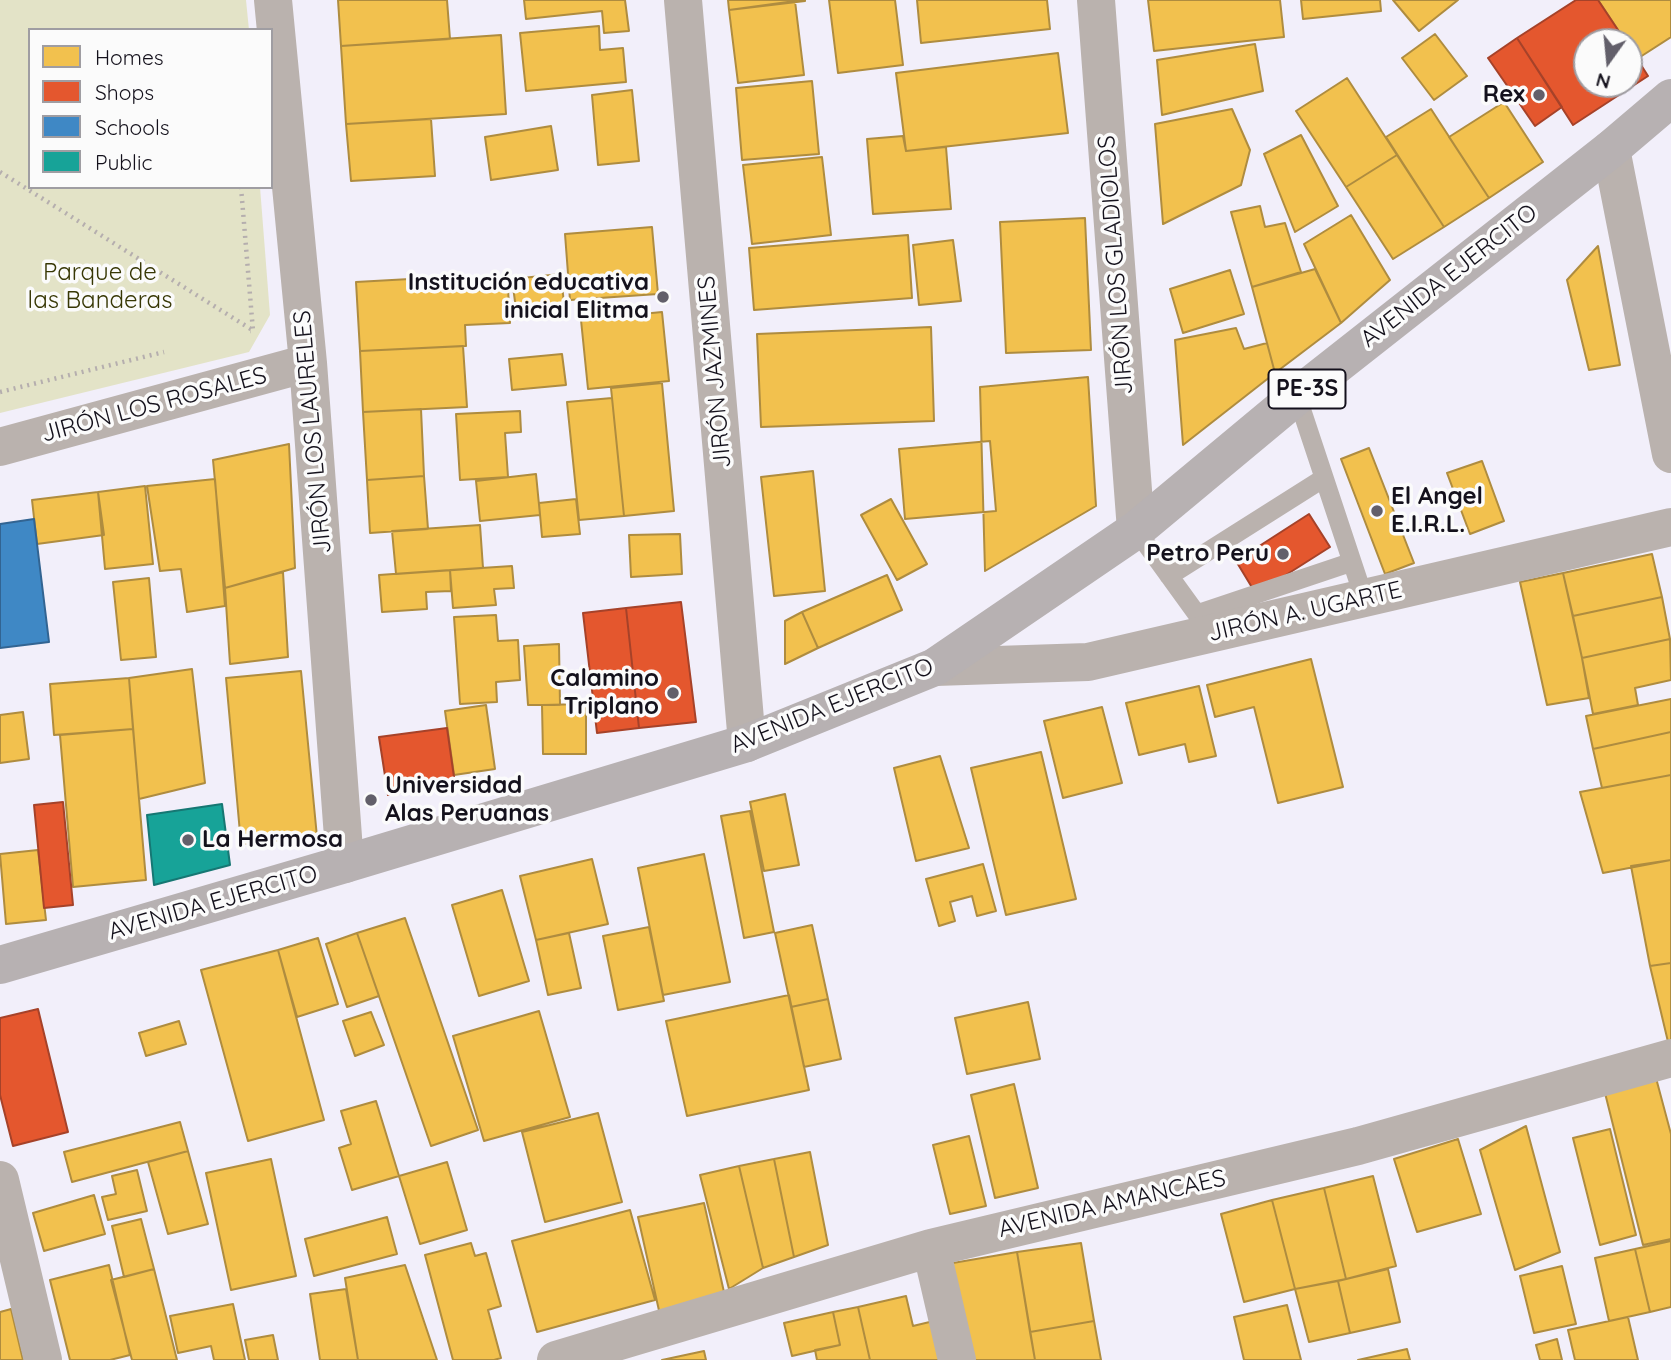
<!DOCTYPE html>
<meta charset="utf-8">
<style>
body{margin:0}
#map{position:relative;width:1671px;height:1360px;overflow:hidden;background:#f2effa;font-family:Quicksand,sans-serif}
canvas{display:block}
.legend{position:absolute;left:28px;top:28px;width:245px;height:161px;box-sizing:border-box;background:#fbfbfb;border:2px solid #9f9da2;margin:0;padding:9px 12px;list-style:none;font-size:21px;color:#14111c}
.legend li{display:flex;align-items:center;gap:14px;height:35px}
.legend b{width:35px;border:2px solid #9f9da2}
.north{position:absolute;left:1573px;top:28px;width:70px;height:70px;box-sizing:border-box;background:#fbfbfb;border:2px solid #9f9da2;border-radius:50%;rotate:195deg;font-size:19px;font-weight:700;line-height:28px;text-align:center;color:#14111c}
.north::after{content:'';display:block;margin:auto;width:24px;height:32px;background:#625f6a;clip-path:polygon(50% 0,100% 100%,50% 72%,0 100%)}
</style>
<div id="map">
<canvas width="1671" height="1360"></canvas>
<ul class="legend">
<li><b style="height:19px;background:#f2c14e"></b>Homes</li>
<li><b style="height:19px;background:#e4572e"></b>Shops</li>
<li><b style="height:19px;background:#3f88c5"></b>Schools</li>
<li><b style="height:19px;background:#17a398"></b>Public</li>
</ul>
<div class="north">N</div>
</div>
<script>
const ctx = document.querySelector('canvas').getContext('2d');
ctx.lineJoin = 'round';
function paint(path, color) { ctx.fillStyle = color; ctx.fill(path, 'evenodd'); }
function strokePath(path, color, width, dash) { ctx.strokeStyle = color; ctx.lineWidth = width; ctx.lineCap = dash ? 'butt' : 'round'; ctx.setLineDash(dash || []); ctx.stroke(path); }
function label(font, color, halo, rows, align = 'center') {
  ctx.font = font + ' Quicksand,sans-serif'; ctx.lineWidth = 7; ctx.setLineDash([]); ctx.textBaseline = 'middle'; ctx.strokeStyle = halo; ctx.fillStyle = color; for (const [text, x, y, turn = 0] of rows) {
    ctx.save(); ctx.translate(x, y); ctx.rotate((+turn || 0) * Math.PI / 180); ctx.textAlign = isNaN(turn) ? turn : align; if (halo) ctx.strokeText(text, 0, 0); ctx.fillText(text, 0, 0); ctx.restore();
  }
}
const green = new Path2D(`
 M0 0H246L249 30H30V187H260L270 315 249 352 0 413Z`);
const homes = new Path2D(`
 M338 0H447L450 39 341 46Z
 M524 0H625L629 31 604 33 602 11 526 19Z
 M728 0H805V1L729 10Z
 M829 0H895L903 65 838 73Z
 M917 0H1047L1050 29 921 43Z
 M1148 0H1280L1284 37 1154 51Z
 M1301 0H1380L1381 11 1303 19Z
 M1393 0H1458L1419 31Z
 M1598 0H1671V37L1637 59 1629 46V42H1626Z
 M795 1 804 75 738 83 729 10Z
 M599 26 600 50 623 48 626 82 526 91 520 33Z
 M1435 34 1467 76 1434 100 1402 58Z
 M501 35 506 114 346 124 341 46Z
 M1255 44 1263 91 1162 115 1157 60Z
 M1058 53 1068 133 906 151 896 73Z
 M1347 78 1397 155 1346 187 1296 111Z
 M812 81 819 154 742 160 736 88Z
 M632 90 639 161 598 165 592 95Z
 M1504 102 1543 162 1489 198 1449 137Z
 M1232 109 1250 150 1241 185 1163 224 1155 124Z
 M1431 109 1489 198 1444 227 1386 137Z
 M431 119 435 176 351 181 346 124Z
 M551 126 558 170 491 180 485 137Z
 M1301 135 1338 206 1295 232 1264 154Z
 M903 136 906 151 946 147 951 209 873 214 867 139Z
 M1397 155 1444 227 1393 259 1346 187Z
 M822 157 831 235 752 244 743 165Z
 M1260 206 1265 227 1285 223 1301 272 1252 287 1231 212Z
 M1351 215 1390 280 1341 323 1304 244Z
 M1085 218 1091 350 1006 353 1000 222Z
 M652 227 658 294 570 300 565 234Z
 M908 235 912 298 754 310 749 248Z
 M953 240 961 301 919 305 913 245Z
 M1598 246 1620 365 1589 370 1567 280Z
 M1315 269 1341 323 1275 373 1252 287Z
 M1230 270 1244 314 1183 333 1170 289Z
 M561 274 564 304 516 309 512 279Z
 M464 276 465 291 508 289 510 323 465 325 466 346 360 351 356 282Z
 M662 312 669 381 588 389 581 320Z
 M931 327 934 421 761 427 757 334Z
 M1236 328 1244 349 1267 343 1275 373 1183 445 1175 340Z
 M463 346 467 407 363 412 360 351Z
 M562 354 566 385 512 390 509 359Z
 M1088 377 1096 506 985 571 980 387Z
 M662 383 674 511 624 516 611 388Z
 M612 398 624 516 579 520 567 402Z
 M421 409 424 476 367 480 363 412Z
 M520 411 521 432 505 433 508 477 460 480 456 414Z
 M990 441 996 511 905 519 899 449Z
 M289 444 295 568 225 588 213 460Z
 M1369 448 1414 563 1385 574 1341 459Z
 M1482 461 1504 521 1470 534 1447 473Z
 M813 471 825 591 774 596 761 477Z
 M536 474 540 515 480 521 476 481Z
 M424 476 428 529 370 533 367 480Z
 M215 479 225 606 187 612 181 569 160 571 147 486Z
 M145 486 153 564 105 569 98 492Z
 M98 492 104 535 37 544 32 500Z
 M576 499 580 534 542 537 539 503Z
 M891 499 927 564 897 580 861 515Z
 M480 525 483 568 396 574 392 531Z
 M680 534 682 574 631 577 629 535Z
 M1652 554 1662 597 1573 616 1563 573Z
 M512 566 514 588 494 589 496 605 453 608 450 570Z
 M450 570 451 591 426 592 427 609 382 612 379 575Z
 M283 572 288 657 230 664 225 588Z
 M1563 573 1582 658 1589 698 1547 705 1520 582Z
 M887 575 902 610 818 648 802 612Z
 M149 578 156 657 121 660 113 582Z
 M1662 597 1670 639 1582 658 1573 616Z
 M802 612 818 648 785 664V621Z
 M496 615 498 641 518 640 520 680 496 682 497 702 460 704 454 617Z
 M1670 639 1671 680 1635 688 1638 705 1593 714 1582 658Z
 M559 644 560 705H528L524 646Z
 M1311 659 1343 787 1278 803 1254 707 1215 717 1207 685Z
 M192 669 205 783 139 799 129 678Z
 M301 671 317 837 241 844 226 678Z
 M129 678 133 729 54 735 50 684Z
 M1199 686 1216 756 1189 762 1185 744 1139 755 1126 703Z
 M1671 699V732L1593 749 1586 716Z
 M586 704V754H543L542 705Z
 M486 705 495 769 454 775 445 711Z
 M1102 707 1122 783 1063 798 1044 721Z
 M23 712 29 759 0 763V715Z
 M133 729 146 880 73 887 60 735Z
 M1671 732V775L1602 788 1593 749Z
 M1041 752 1076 899 1006 915 971 768Z
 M940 756 969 848 916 861 894 768Z
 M1671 775V860L1603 873 1580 792Z
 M785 794 799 865 764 871 750 802Z
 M750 811 774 932 744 938 721 816Z
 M38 850 46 920 6 924 0 854Z
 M704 854 730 982 663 995 638 868Z
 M592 859 608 924 536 940 520 876Z
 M1671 860V963L1650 966 1631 866Z
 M983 864 996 911 977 916 972 896 950 902 955 921 939 926 926 879Z
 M502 890 529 981 479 996 452 905Z
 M405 918 478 1130 431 1146 357 933Z
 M812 925 828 999 791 1007 775 933Z
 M649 927 664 1001 618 1010 603 936Z
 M357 933 379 996 347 1007 326 944Z
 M569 933 581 988 548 995 536 940Z
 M318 938 338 1004 297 1017 278 950Z
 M278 950 324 1120 248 1141 201 970Z
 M1671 963V1045L1669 1046 1650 966Z
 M789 995 809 1090 687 1116 666 1021Z
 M828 999 841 1059 804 1067 791 1007Z
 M1028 1002 1040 1059 967 1074 955 1018Z
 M539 1011 570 1117 484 1141 453 1036Z
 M371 1012 384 1045 355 1056 343 1021Z
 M179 1021 186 1044 146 1056 139 1033Z
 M1656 1078 1671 1134V1239L1643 1245 1604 1089Z
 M1014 1084 1038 1188 995 1198 971 1095Z
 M376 1101 399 1176 352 1190 339 1148 351 1144 341 1111Z
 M598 1113 622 1202 545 1222 522 1132Z
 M180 1122 188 1151 72 1182 64 1152Z
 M1526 1126 1560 1252 1515 1270 1480 1150Z
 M1610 1129 1636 1235 1600 1245 1573 1138Z
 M969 1136 986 1206 950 1214 933 1145Z
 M1458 1139 1481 1214 1417 1232 1394 1159Z
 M188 1151 208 1224 168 1234 148 1162Z
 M810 1152 828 1245 794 1257 774 1159Z
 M271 1159 296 1276 231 1290 206 1173Z
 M774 1159 794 1257 763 1268 739 1166Z
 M447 1162 467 1230 420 1244 399 1176Z
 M739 1166 763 1268 729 1289 700 1175Z
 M137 1170 147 1211 108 1220 102 1197 116 1194 112 1176Z
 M1373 1176 1396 1266 1346 1279 1324 1188Z
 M1324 1188 1346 1279 1295 1289 1272 1200Z
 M94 1195 105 1234 44 1251 33 1213Z
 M1272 1200 1295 1289 1244 1302 1221 1214Z
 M704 1203 726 1301 660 1315 638 1217Z
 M630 1210 655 1300 537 1332 512 1241Z
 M387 1217 397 1254 314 1276 305 1239Z
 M141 1219 154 1269 124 1277 112 1226Z
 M1671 1241V1307L1650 1312 1635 1249Z
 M471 1243 475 1256 486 1253 501 1306 488 1310 501 1358 494 1360H453L425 1255Z
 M1081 1243 1094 1321 1030 1332 1017 1252Z
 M1635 1249 1650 1312 1609 1321 1595 1258Z
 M1017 1252 1035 1360H962L947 1264Z
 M109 1265 130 1355 110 1360H70L50 1280Z
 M405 1265 437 1360H358L345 1278Z
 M1562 1266 1576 1324 1534 1333 1520 1276Z
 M154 1269 177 1360H132L111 1280Z
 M1388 1269 1400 1322 1350 1333 1338 1281Z
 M1338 1281 1350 1333 1309 1342 1295 1289Z
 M346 1289 358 1360H320L310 1294Z
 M906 1296 913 1326 942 1319 951 1360H870L858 1307Z
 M233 1304 245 1360H214L211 1346 178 1353 170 1316Z
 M1287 1305 1301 1360H1244L1234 1317Z
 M858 1307 870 1360H817L815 1350 840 1345 833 1312Z
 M11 1309 23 1360H0V1312Z
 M833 1312 840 1345 792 1356 784 1323Z
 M1628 1317 1638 1360H1575L1568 1330Z
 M1094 1321 1101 1360H1035L1030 1332Z
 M273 1335 278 1360H249L245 1340Z
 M1557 1339 1562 1360H1540L1536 1345Z
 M1407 1349 1410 1360H1358Z
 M704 1351 706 1360H662Z`);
const shops = new Path2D(`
 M1576 0H1598L1626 42H1587V84H1629V46L1648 76 1573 125 1517 38Z
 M1517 38 1562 107 1535 126 1488 58Z
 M1309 514 1330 547 1256 594 1236 561Z
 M681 602 696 722 639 728 626 608Z
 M626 608 639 728 597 733 583 613Z
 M447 728 455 784 388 795 379 737Z
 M63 802 73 905 44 908 34 805Z
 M38 1009 68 1132 13 1146 0 1095V1018Z`);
const schools = new Path2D(`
 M34 519 49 642 0 648V524Z`);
const public = new Path2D(`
 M222 804 230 865 154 885 147 815Z`);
const path = new Path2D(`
 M0 172 254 331
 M241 187 253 331H250
 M0 392 164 352`);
const lane = new Path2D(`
 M1297 396 1364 598
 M1136 530 1204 624
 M1169 576 1324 478
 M1197 614 1352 562`);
const street = new Path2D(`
 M273 0 308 363 345 864
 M683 0 747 743
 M1096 0 1136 530
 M1611 149 1671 454
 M0 447 308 363
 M935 667 1088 662 1671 527
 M0 1180 43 1360
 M931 1248 957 1360
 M556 1360 931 1248 1358 1146 1671 1058`);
const highway = new Path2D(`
 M0 965 345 864 747 743 935 667 1136 530 1297 396 1611 149 1671 98`);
const markers = [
 [1539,95,7,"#625f6a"],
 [663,297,7,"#625f6a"],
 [1377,511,7,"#625f6a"],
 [1283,554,7,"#625f6a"],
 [673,693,7,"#625f6a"],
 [371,800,7,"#625f6a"],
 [188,840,7,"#625f6a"]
];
const shields = [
 [1307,389,77]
];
const shieldNames = [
 ["PE-3S",1307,389]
];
const poiNames = [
 ["Rex",1525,95],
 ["Institución educativa",649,283],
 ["inicial Elitma",649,311],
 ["El Angel",1391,497,"left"],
 ["E.I.R.L.",1391,525,"left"],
 ["Petro Peru",1269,554],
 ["Calamino",659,679],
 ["Triplano",659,707],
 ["Universidad",385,786,"left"],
 ["Alas Peruanas",385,814,"left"],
 ["La Hermosa",202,840,"left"]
];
const streetNames = [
 ["JIRÓN LOS GLADIOLOS",1116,265,-94],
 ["AVENIDA EJERCITO",1449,276,-38],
 ["JIRÓN JAZMINES",715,372,-95],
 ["JIRÓN LOS ROSALES",154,405,-15],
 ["JIRÓN LOS LAURELES",313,432,-95],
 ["JIRÓN A. UGARTE",1305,612,-13],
 ["AVENIDA EJERCITO",832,706,-22],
 ["AVENIDA EJERCITO",213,903,-16],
 ["AVENIDA AMANCAES",1112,1204,-13]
];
const parkNames = [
 ["Parque de",100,273],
 ["las Banderas",100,301]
];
paint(green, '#e3e3c7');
paint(homes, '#f2c14e');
strokePath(homes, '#af8c3f', 2);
paint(shops, '#e4572e');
strokePath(shops, '#a64229', 2);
paint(schools, '#3f88c5');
strokePath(schools, '#326492', 2);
paint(public, '#17a398');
strokePath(public, '#167773', 2);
strokePath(path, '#b5aeae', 4.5, [2, 5]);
strokePath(lane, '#bab2ae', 19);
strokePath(street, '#bab2ae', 38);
strokePath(highway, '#b7b1b2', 38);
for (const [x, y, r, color] of markers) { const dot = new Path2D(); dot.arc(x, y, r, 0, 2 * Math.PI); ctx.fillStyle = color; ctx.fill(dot); strokePath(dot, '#fbfbfb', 2.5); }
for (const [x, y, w] of shields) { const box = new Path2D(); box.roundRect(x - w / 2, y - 19.5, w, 39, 5); ctx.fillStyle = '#fbfbfb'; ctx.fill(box); strokePath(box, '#14111c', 2); }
label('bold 23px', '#14111c', null, shieldNames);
label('bold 24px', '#14111c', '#fbfbfb', poiNames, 'right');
label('24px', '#14111c', '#fbfbfb', streetNames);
label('24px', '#373704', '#fbfbfb', parkNames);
</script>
